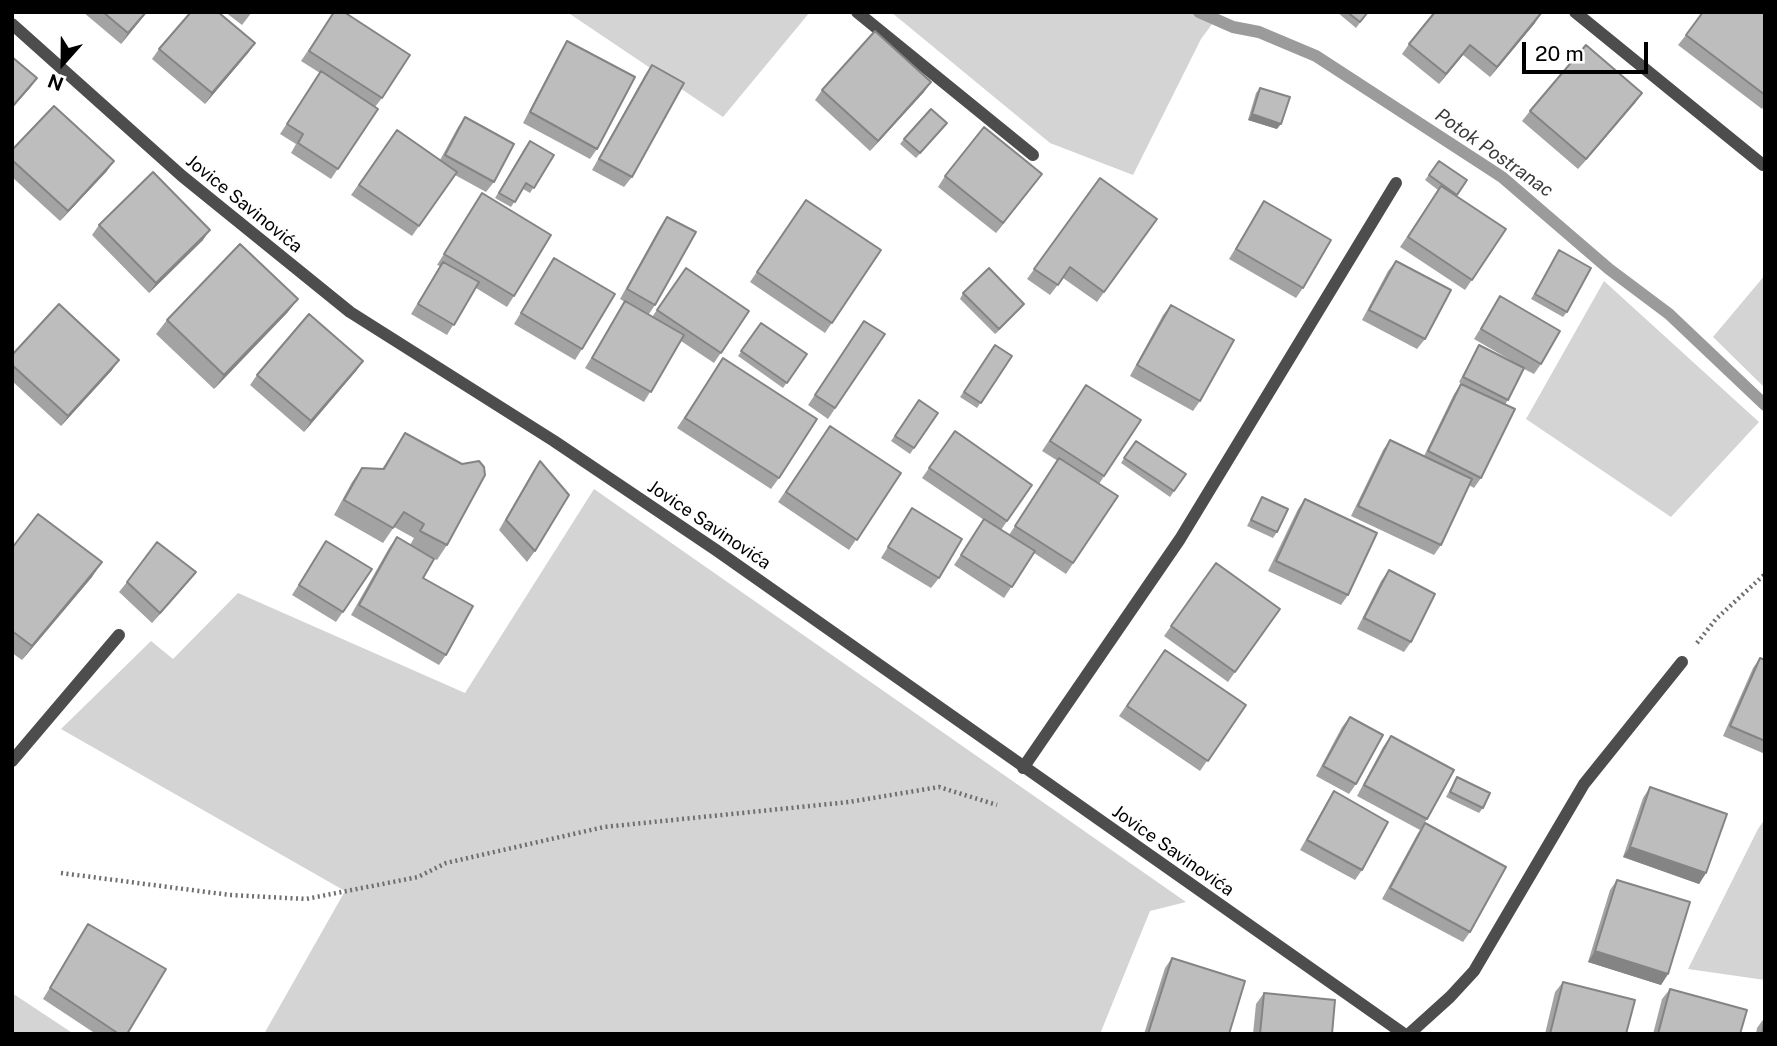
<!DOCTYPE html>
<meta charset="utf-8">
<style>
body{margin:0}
#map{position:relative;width:1777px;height:1046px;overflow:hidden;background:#fff;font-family:"Public Sans",sans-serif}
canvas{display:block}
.frame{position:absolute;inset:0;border:14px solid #000;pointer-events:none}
.north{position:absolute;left:28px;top:28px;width:70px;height:70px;-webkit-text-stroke:5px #fff;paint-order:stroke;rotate:201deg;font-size:19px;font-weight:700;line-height:28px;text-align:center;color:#000}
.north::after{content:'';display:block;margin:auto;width:24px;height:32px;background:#000;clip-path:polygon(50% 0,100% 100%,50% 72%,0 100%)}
.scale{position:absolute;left:1522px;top:42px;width:126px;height:32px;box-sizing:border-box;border:4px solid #000;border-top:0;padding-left:9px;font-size:21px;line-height:24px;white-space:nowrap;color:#000;-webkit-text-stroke:5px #fff;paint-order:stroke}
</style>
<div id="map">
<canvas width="1777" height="1046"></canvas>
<div class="frame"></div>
<div class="north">N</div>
<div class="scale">20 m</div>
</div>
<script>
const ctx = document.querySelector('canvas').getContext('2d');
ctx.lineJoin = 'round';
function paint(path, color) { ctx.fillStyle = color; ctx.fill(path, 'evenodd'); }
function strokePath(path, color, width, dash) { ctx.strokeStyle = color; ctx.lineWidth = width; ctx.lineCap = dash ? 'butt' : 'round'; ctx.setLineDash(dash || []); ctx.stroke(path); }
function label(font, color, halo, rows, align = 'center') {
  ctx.font = font + ' "Public Sans",sans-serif'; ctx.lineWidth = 6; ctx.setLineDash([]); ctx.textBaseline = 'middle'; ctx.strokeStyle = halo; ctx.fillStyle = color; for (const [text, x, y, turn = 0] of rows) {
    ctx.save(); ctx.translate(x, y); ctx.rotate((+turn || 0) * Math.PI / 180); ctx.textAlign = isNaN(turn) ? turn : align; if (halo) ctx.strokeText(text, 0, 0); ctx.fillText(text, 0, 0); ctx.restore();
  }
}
const green = new Path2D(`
 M567 12H810L723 117Z
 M891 12H1221L1201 39 1133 175 1050 143Z
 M1765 275V388L1713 337Z
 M1604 281 1759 422 1671 517 1526 419Z
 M594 489 1186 902 1150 911 1100 1034H264L345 891 61 729 151 641 173 659 238 593 465 693Z
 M1765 819V980L1688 969 1758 829Z
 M12 993 74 1034H12Z`);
const stream = new Path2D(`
 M1199 12 1233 27 1259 32 1316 56 1502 177 1609 269 1669 314 1765 405`);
const path = new Path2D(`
 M1697 643 1716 619 1765 574
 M61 873 230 895 306 899 418 877 446 863 604 827 849 802 939 787 997 805`);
const minor = new Path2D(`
 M857 12 1033 155
 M1575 12 1763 165
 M12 24 182 176 350 312 554 441 716 550 1404 1034
 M12 761 119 635
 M1023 768 1180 539 1396 183
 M1409 1034 1450 997 1474 971 1584 784 1682 662`);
const wall = new Path2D(`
 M83 12H147L121 44Z
 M225 12H252L242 25Z
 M334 12 382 98 375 107 378 109 331 179 291 153 296 144 280 134 320 73 301 61Z
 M1337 12H1368L1356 28Z
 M1765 12V105L1762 109 1678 45 1686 35Z
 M1535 23 1490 77 1463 55 1439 84 1402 54 1409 44Z
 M567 41 597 149 590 159 523 123 560 52Z
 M255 43 248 53 205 104 152 59 159 49Z
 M652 65 632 177 624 187 592 170 645 75Z
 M1260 88 1277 129 1248 120 1256 93Z
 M822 90 924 92 870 151 815 100Z
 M1642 93 1635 103 1578 169 1522 121 1530 111Z
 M465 117 494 182 486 192 455 175 412 236 351 195 397 130 440 160 458 127Z
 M943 128 916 158 900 144 904 139Z
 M526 146 554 155 530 193 523 189 511 207 495 198Z
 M12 150 107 171 60 221 12 177Z
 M1439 161 1467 180 1456 196 1506 229 1465 290 1400 247 1438 190 1425 180Z
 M1042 174 996 233 938 187 945 176Z
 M1100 178 1157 219 1097 302 1063 278 1050 295 1027 279Z
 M482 193 514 296 507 307 476 288 447 335 411 314 440 266 437 265Z
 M806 200 881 250 825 333 750 282Z
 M1264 201 1303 288 1296 298 1229 259Z
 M667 217 655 305 649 314 652 317 686 268 749 311 714 363 681 341 644 402 585 368 625 302 620 299 660 227Z
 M99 225 203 240 149 293 92 235Z
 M1559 250 1567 312 1563 317 1531 299Z
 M554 258 582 349 575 360 514 324Z
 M1396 261 1425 339 1417 349 1362 320 1388 271Z
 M963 293 1024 304 1020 309 995 334 960 299Z
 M1500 296 1541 364 1534 374 1524 369 1505 405 1481 478 1474 488 1469 485 1441 545 1434 555 1351 516 1383 450 1390 440 1424 456 1454 394 1461 384 1464 385 1459 382 1479 345 1519 365 1474 339Z
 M298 299 287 313 214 389 156 334 167 320Z
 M1171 305 1200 401 1193 411 1130 376 1163 315Z
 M864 321 885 334 828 419 808 405Z
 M761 323 807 354 783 388 738 356Z
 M995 345 1012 356 977 408 960 397Z
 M12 355 112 370 61 426 12 381Z
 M363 361 356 371 304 432 250 385 257 375Z
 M716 369 779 478 771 489 677 428Z
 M1079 395 1141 420 1099 484 1118 496 1066 574 1034 553 1004 598 954 565 984 520 922 478 955 431 1032 485 1001 530 1009 535 1058 461 1042 451Z
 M919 400 938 413 910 454 891 441Z
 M830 426 901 473 849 550 778 502Z
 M405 433 462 464 447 545 437 560 434 559 423 578 446 655 439 665 351 615 389 548 397 537 410 545 414 538 394 527 383 543 334 515 352 482 362 468 382 469Z
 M1136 441 1186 474 1170 497 1121 463Z
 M540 461 535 551 527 562 499 530 533 471Z
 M1262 497 1277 532 1273 538 1247 526Z
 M1305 499 1348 595 1341 605 1268 571 1298 509Z
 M912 508 939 578 931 588 881 558Z
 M326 541 372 569 336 622 292 595Z
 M12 548 92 577 22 660 12 653Z
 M1216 563 1280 609 1228 682 1164 636Z
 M1389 570 1411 642 1404 652 1357 629 1381 581Z
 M127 582H188L152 623 119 592Z
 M1165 650 1246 705 1200 771 1119 716Z
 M1760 658 1765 660V754L1723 736 1753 668Z
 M1350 717 1356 784 1349 794 1316 776 1342 727Z
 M1391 736 1427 819 1420 830 1357 796 1383 747Z
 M1457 777 1483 808 1479 813 1446 797Z
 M1650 787 1706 873 1699 884 1623 857 1643 798Z
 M1334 791 1362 870 1355 880 1300 850 1327 802Z
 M1425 823 1470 932 1463 942 1382 899 1418 833Z
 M1617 880 1668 974 1661 985 1588 962 1610 890Z
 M88 924 127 1034H96L43 999Z
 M1172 958 1229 1034H1144L1165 968Z
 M1563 982 1626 1034H1545L1555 992Z
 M1670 989 1740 1034H1653L1662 999Z
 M1264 993 1332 1034H1253L1256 1004Z
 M1765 1017V1034H1756L1757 1028Z`);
const shadedWall = new Path2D(`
 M146 12H147L121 44 128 33Z
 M1542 12 1535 23 1490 77 1497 67Z
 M255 43 248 53 205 104 212 93Z
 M1470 45 1463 55 1439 84 1446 74Z
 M37 78 30 88 12 108V107Z
 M931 82 924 92 870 151 878 141Z
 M1642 93 1635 103 1578 169 1586 159Z
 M1252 114 1281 124 1277 129 1248 120Z
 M114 161 107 171 60 221 68 211Z
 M1042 174 1034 185 996 233 1003 223Z
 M210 230 203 240 149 293 156 283Z
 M298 299 287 313 214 389 224 375Z
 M1024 304 1020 309 995 334 999 329Z
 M119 360 112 370 61 426 68 416Z
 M363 361 356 371 304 432 311 421Z
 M102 562 92 577 22 660 32 646Z
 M196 572 188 582 152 623 160 613Z
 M1630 847 1706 873 1699 884 1623 857Z
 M1595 951 1668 974 1661 985 1588 962Z`);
const building = new Path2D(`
 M103 12H146L128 33Z
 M191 12H218L255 43 212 93 159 49Z
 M334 12H344L410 55 382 98 309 51Z
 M1347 12H1368L1360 22Z
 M1435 12H1542L1497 67 1470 45 1446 74 1409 44Z
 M1703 12H1765V95L1686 35Z
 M875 31 931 82 878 141 822 90Z
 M567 41 635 77 597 149 530 112Z
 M1586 45 1642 93 1586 159 1530 111Z
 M12 57 37 78 12 107Z
 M652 65 684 83 632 177 599 159Z
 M321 71 378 109 338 169 298 143 303 134 287 124Z
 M1260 88 1290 97 1281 124 1252 114Z
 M54 106 114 161 68 211 12 160V150Z
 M931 109 947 123 920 153 904 139Z
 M465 117 514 144 494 182 445 155Z
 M984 127 1042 174 1003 223 945 176Z
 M397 130 457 172 419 226 359 185Z
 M530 141 554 155 534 188 526 183 515 202 499 193Z
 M1439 161 1467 180 1457 195 1429 175Z
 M153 172 210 230 156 283 99 225Z
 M1100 178 1157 219 1104 292 1070 267 1058 285 1034 269Z
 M1441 186 1506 229 1472 280 1408 237Z
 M482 193 551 235 514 296 444 254Z
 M806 200 881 250 832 323 757 272Z
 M1264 201 1331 240 1303 288 1236 249Z
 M667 217 696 232 655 305 627 289Z
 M240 244 298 299 224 375 167 320Z
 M1559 250 1591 268 1567 312 1535 294Z
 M554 258 615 294 582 349 521 313Z
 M1396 261 1451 290 1425 339 1369 310Z
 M443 262 479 282 454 325 418 304Z
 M686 268 749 311 721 353 657 310Z
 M989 268 1024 304 999 329 963 293Z
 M1500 296 1560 331 1541 364 1481 329Z
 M625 301 684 335 651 392 592 358Z
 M59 304 119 360 68 416 12 365V355Z
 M1171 305 1234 340 1200 401 1137 365Z
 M309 314 363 361 311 421 257 375Z
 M864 321 885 334 835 408 815 395Z
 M761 323 807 354 787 383 741 351Z
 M995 345 1012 356 981 403 964 392Z
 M1479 345 1524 368 1508 400 1463 377Z
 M723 358 817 419 779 478 685 418Z
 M1461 384 1515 409 1481 478 1428 451Z
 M1086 385 1141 420 1104 476 1050 441Z
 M919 400 938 413 914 448 895 436Z
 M830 426 901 473 857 540 786 492Z
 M955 431 1032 485 1007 521 929 468Z
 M405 433 462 464 479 461 484 467 485 475 447 545 420 531 424 524 404 512 393 528 344 500 362 468 384 469Z
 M1390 440 1472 479 1441 545 1358 506Z
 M1136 441 1186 474 1174 491 1124 458Z
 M1059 458 1118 496 1073 563 1015 526Z
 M540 461 569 495 535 551 506 520Z
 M1262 497 1288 509 1277 532 1251 520Z
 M1305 499 1377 533 1348 595 1276 561Z
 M912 508 962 539 939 578 888 547Z
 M38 514 102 562 32 646 12 631V548Z
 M984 519 1035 551 1012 587 961 555Z
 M397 537 434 559 423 578 473 606 446 655 359 605Z
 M326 541 372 569 343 612 299 585Z
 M157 542 196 572 160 613 127 582Z
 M1216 563 1280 609 1235 672 1171 626Z
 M1389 570 1435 594 1411 642 1364 618Z
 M1165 650 1246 705 1208 761 1127 706Z
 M1760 658 1765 660V741L1730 726Z
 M1350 717 1383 735 1356 784 1323 766Z
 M1391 736 1454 770 1427 819 1364 785Z
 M1457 777 1490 793 1483 808 1450 792Z
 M1650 787 1727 814 1706 873 1630 847Z
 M1334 791 1388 822 1362 870 1307 840Z
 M1425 823 1506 867 1470 932 1390 888Z
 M1617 880 1690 902 1668 974 1595 951Z
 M88 924 166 969 127 1034H119L50 988Z
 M1172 958 1245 981 1229 1034H1148Z
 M1563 982 1635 1000 1626 1034H1550Z
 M1670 989 1747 1010 1740 1034H1658Z
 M1264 993 1335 1000 1332 1034H1260Z
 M1765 1017V1034H1762Z`);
const streetNames = [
 ["Jovice Savinovića",244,204,39],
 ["Jovice Savinovića",709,525,34],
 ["Jovice Savinovića",1173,851,35]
];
const waterNames = [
 ["Potok Postranac",1494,153,35]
];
paint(green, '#d4d4d4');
strokePath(stream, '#9b9b9b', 12);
strokePath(path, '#6f6f6f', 4.5, [2, 3.5]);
strokePath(minor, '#4d4d4d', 12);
paint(wall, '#a3a3a3');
paint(shadedWall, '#848484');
paint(building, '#bdbdbd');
strokePath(building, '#848484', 2);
label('18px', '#000', '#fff', streetNames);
label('italic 19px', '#3c3c3c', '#fff', waterNames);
</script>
